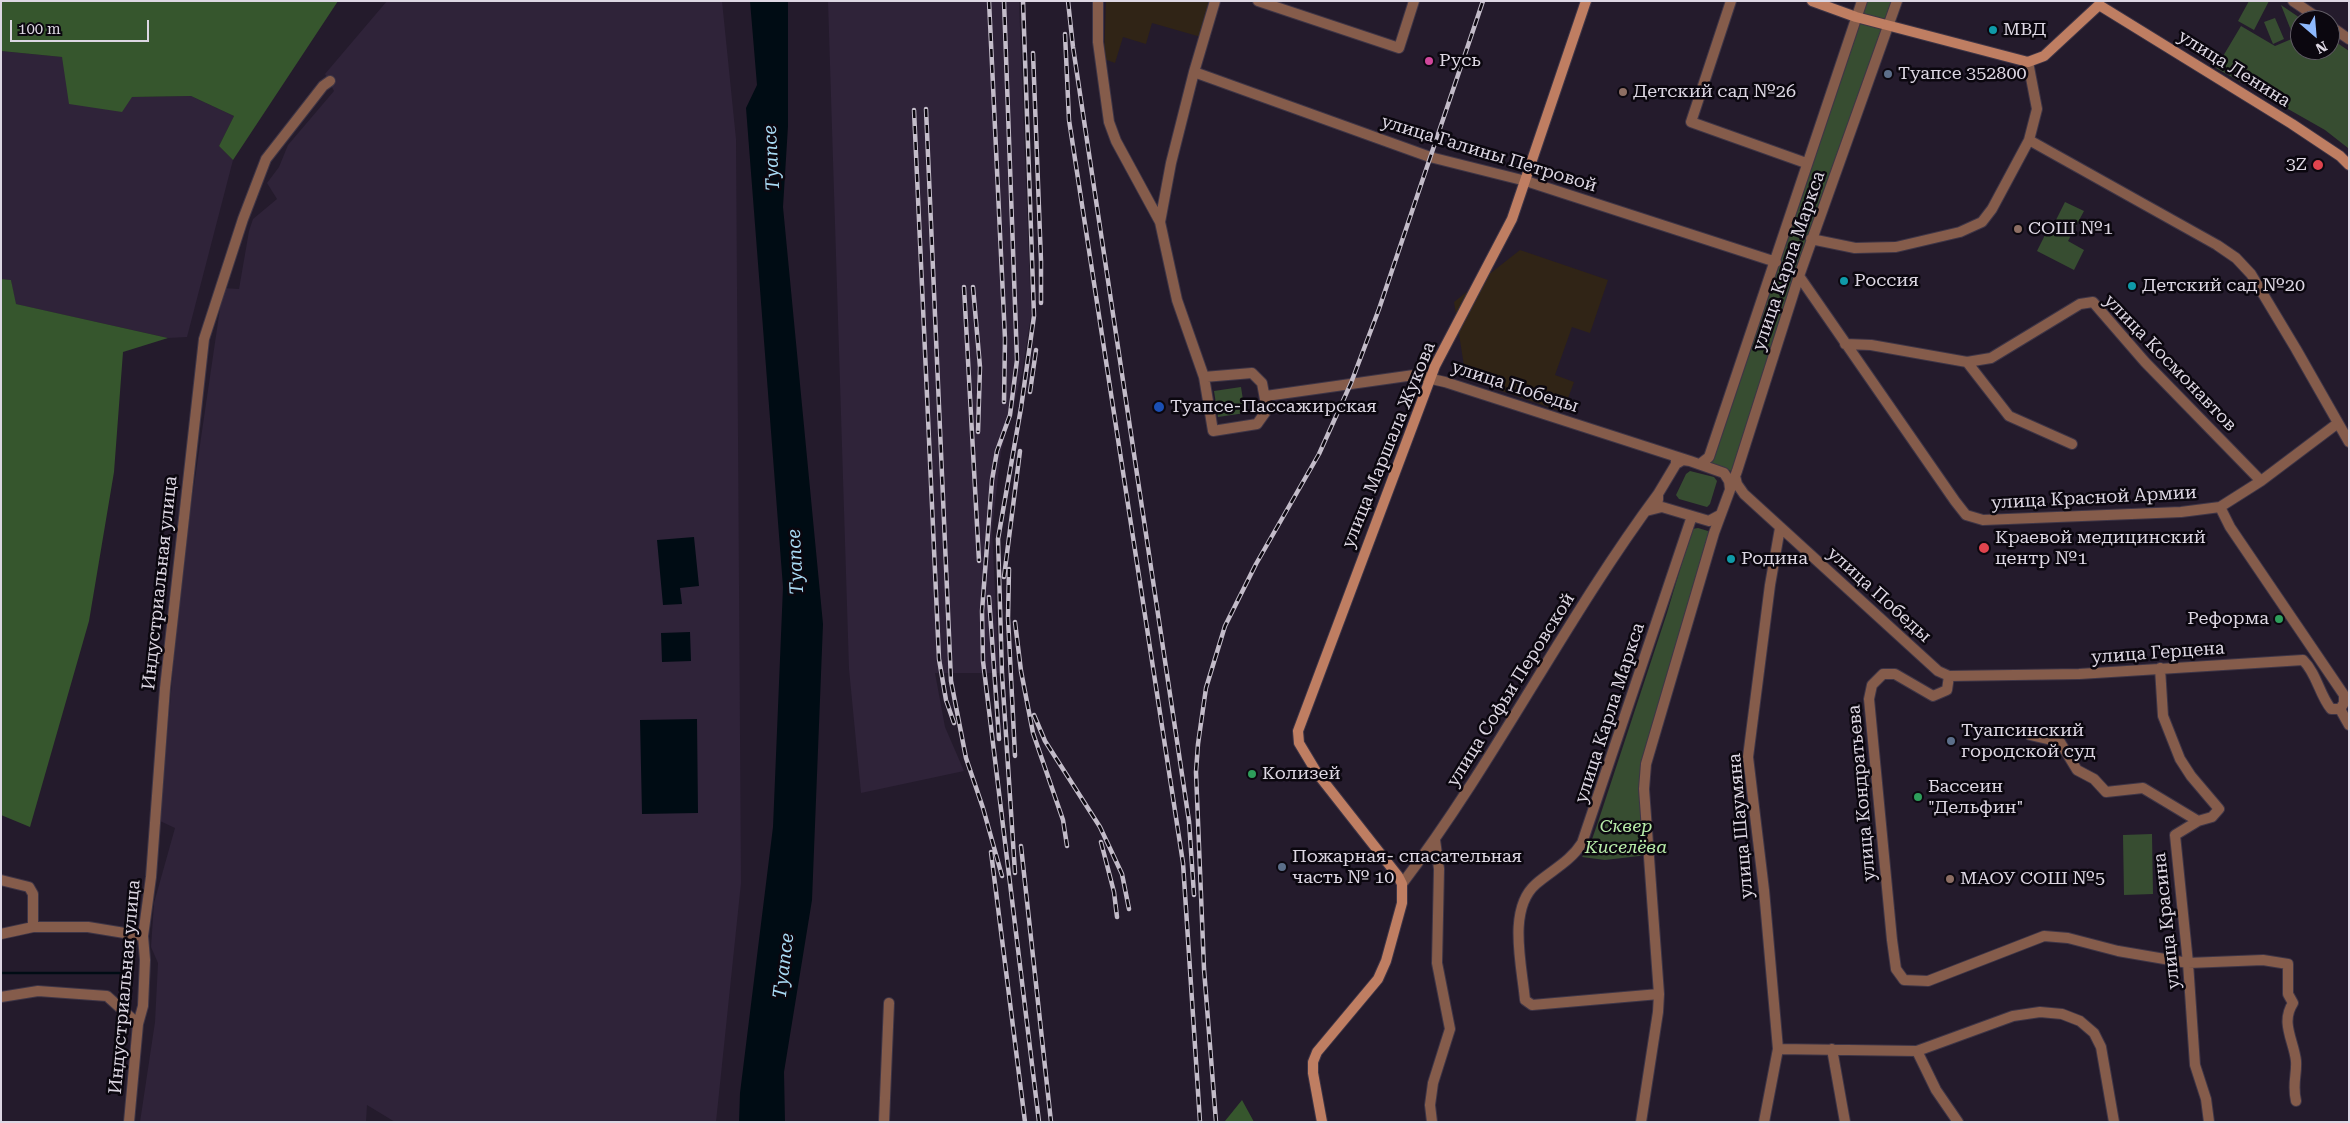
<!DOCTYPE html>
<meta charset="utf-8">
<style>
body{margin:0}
#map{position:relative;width:2350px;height:1123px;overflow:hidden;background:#241b2c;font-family:"Roboto Serif",serif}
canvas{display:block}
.frame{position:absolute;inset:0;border:2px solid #ddd7e3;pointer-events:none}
.north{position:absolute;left:2290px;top:10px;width:50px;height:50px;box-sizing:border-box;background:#0b070f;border:1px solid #5f5a64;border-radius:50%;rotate:153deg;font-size:14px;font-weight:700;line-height:20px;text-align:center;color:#ddd7e3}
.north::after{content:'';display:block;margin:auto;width:18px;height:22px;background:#8eb9fd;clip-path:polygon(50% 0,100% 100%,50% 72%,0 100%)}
.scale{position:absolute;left:10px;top:20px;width:139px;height:22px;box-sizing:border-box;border:2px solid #ddd7e3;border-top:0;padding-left:6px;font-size:15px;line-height:18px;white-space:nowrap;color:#ddd7e3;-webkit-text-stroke:4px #0b070f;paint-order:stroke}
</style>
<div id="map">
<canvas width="2350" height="1123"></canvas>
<div class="frame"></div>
<div class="north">N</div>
<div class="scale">100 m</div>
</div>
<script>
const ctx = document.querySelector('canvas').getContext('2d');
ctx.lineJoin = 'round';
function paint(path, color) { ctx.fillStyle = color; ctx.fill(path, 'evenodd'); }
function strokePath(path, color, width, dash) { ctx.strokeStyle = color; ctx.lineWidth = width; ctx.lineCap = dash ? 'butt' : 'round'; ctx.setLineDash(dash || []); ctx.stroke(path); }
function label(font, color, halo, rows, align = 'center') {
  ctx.font = font + ' "Roboto Serif",serif'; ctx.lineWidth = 5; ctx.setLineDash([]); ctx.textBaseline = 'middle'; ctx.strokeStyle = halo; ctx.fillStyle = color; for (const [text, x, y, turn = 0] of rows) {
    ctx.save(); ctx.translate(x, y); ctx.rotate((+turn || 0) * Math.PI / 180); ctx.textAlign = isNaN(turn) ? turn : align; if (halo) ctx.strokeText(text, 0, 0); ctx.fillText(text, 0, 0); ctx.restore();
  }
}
const commercial = new Path2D(`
 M1106 1H1211L1201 37 1152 23 1146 44 1123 37 1115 63 1104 59Z
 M1520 250 1608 280 1590 333 1572 327 1555 375 1574 382 1563 412 1478 383 1464 366 1454 302Z`);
const built = new Path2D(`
 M387 1H722L736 139 741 883 716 1122H395L367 1105 366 1122H140L155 1022 158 963 151 947 154 903 175 828 160 821 174 658 191 506 223 288 239 289 249 231 253 219 277 199 267 183 279 167 288 145 334 91 325 74Z
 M828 1H1019L1031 315 1022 373 1001 452 992 529 999 673H935L945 727 964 771 861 793 849 669Z
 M1 51 62 57 132 97 191 96 234 116 219 146 233 160 187 337 168 338 15 304 11 280 1 279Z`);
const green = new Path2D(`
 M1865 1H1893L1734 472 1710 464 1776 273Z
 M2249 1H2269L2254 30 2238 21Z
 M2281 5 2303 20H2300V50H2330V38L2349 51 2348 148 2325 130 2216 68 2241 26 2275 46 2294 38Z
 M2275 18 2284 39 2273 44 2264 22Z
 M2065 202 2084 211 2068 241 2084 250 2074 270 2037 251 2047 231 2050 232Z
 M1241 387 1245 413 1218 417 1214 391Z
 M1690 471 1714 477 1717 481 1710 504 1707 507 1679 499 1676 495 1686 474Z
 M1698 528 1708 531 1711 537 1644 762 1648 855 1605 860 1582 857 1589 848 1598 822 1667 613 1692 529Z
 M2152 834 2153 894 2124 895 2123 835Z`);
const forest = new Path2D(`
 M1 1H338L233 160 219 146 234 116 191 96 132 97 122 112 69 104 62 57 1 51Z
 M1 279 11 280 16 304 168 338 123 352 114 472 89 621 30 827 1 815Z
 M1242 1100 1254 1122H1225V1121Z`);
const water = new Path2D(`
 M750 1H788V126L783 207 823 624 812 900 784 1072 785 1122H739L740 1093 773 827 783 587 746 108 757 85Z
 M694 537 699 586 680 588 682 604 663 605 657 540Z
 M690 632 691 661 662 662 661 633Z
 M697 719 698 813 642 814 640 720Z`);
const stream = new Path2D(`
 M1 973H122`);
const street = new Path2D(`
 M1098 1V42L1109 122 1116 141 1160 222
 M1258 1 1399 48 1414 1
 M1731 1 1691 122 1806 163
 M2293 1 2321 20
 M2330 26 2349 39
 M1194 72 1430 157 1526 181 1776 262
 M2029 140 2217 245 2236 258 2251 274 2296 349 2349 442
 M1811 239 1855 248 1896 247 1960 232 1982 222 1992 209 2029 140 2037 109 2028 62
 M1799 276 1955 501 1966 515 1983 520 2181 512 2220 507 2261 481 2338 423
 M1845 344 1871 345 1967 362 2009 416 2072 444
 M1967 362 1991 358 2080 304 2093 302 2145 362 2261 481
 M1204 377 1252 373 1262 383 1267 410 1257 424 1213 431 1204 377 1177 300 1160 222 1171 163 1194 72 1215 1
 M1266 396 1414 375 1445 382 1690 461
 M1676 464 1683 460 1690 461 1724 473 1729 481 1730 489
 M1700 464 1709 457 1862 1
 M1735 476 1737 484 1744 494 1938 671 1949 676 2079 674 2303 660C2317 674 2319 694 2331 709H2340
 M1658 500V494L1676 464V459
 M2220 507 2230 527 2344 695V703L2340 709 2349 725
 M1646 511 1662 507 1709 521 1720 515
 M2160 668 2163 716 2180 759 2191 776 2219 809 2212 817 2198 821 2175 835 2188 963 2195 1065 2206 1099 2209 1122
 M1949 676 1947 690 1933 696 1895 674H1883L1872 685 1869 699 1892 940 1896 969 1904 980 1928 981 2044 936 2068 938 2118 951 2188 963 2263 960 2288 964V994L2293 1003C2280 1023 2294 1041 2296 1061 2297 1075 2292 1084 2296 1101
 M2030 735 2060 742 2077 770 2094 779 2106 792 2143 788 2198 821
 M1 880 29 887 33 894V927
 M1402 884C1496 760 1565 619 1658 494
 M1 934 33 927H88L143 936
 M1659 994 1532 1005 1525 1000C1522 966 1507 909 1536 884 1552 870 1570 862 1582 843L1692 516
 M1 997 38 991 107 996 138 1024
 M1778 1049 1917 1051 2013 1016 2040 1012 2062 1014 2080 1021 2094 1033 2101 1047 2114 1122
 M1832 1049 1845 1122
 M1917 1051 1936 1090 1958 1122
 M129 1122 138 1024 143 1006 145 960 143 936 151 877 165 688 204 339 243 219 266 159 323 86 330 81
 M884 1122 889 1003
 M1432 1122 1430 1105 1433 1083 1450 1029 1437 963 1439 869 1435 840
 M1641 1122 1658 1012 1659 994 1644 789 1646 764 1714 533 1737 471 1799 276 1897 1
 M1764 1122 1778 1049 1764 890 1748 757 1770 585 1780 528`);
const secondary = new Path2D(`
 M1812 1 1856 17 2028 62 2044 56 2099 5 2292 124 2340 156 2349 165
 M1322 1122 1313 1073V1062L1317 1052 1378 979 1386 961 1402 903V884L1398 876 1317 773 1299 743 1298 731 1435 366 1512 219 1586 1`);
const rail = new Path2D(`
 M989 1 1005 339 1004 402
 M1004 1 1017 360 1010 415 997 451 992 480 982 611 983 661 1039 1122
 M1068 1 1073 47 1189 821 1194 895
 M1065 34 1069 120 1183 863 1200 1122
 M1033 53 1041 261V303
 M926 109 951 681 966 758 983 808 1002 876
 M914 110 939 659 946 700 954 723
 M964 287 979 561
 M973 287 980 367 978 432
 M1030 392 1036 350
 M1009 569 1008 618 1015 756
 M1004 577 1020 451
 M989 597 999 739
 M1015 622 1021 671 1033 733 1063 820 1067 846
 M1034 715 1045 741 1100 827 1122 874 1129 909
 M1101 842 1114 892 1117 917
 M1021 846 1051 1122
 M991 852 1025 1122
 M1015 873 1002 674 998 539 1021 408 1034 316 1023 1
 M1216 1122 1204 969 1196 772 1198 744 1206 688 1225 626 1256 564 1319 454 1351 383 1379 309 1483 1`);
const markers = [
 [1993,30,5,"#0f9aa8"],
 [1429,61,5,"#d1479c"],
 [1888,74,5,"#5c6f8a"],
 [1623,92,5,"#8d6e63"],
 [2318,165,6,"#e0444e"],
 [2018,229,5,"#8d6e63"],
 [1844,281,5,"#0f9aa8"],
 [2132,286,5,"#0f9aa8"],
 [1159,407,6,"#1a4fb4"],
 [1984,548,6,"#e0444e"],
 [1731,559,5,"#0f9aa8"],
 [2279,619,5,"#2e9e5b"],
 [1951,741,5,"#5c6f8a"],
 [1252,774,5,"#2e9e5b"],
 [1918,797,5,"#2e9e5b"],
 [1282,867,5,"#5c6f8a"],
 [1950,879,5,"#8d6e63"]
];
const poiNames = [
 ["МВД",2003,30],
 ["Русь",1439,61],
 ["Туапсе 352800",1898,74],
 ["Детский сад №26",1633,92],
 ["3Z",2307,165,"right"],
 ["СОШ №1",2028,229],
 ["Россия",1854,281],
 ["Детский сад №20",2142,286],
 ["Туапсе-Пассажирская",1170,407],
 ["Краевой медицинский",1995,538],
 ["центр №1",1995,559],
 ["Родина",1741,559],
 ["Реформа",2269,619,"right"],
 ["Туапсинский",1961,731],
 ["городской суд",1961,752],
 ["Колизей",1262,774],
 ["Бассеин",1928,787],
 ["\"Дельфин\"",1928,808],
 ["Пожарная- спасательная",1292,857],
 ["часть № 10",1292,878],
 ["МАОУ СОШ №5",1960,879]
];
const streetNames = [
 ["улица Ленина",2234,69,32],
 ["улица Галины Петровой",1489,154,17],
 ["улица Карла Маркса",1789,261,-71],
 ["улица Космонавтов",2170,363,46],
 ["улица Победы",1515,387,18],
 ["улица Маршала Жукова",1389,445,-68],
 ["улица Красной Армии",2094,498,-3],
 ["Индустриальная улица",160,583,-84],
 ["улица Победы",1879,595,42],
 ["улица Герцена",2158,653,-4],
 ["улица Софьи Перовской",1511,690,-58],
 ["улица Карла Маркса",1610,713,-72],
 ["улица Кондратьева",1862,793,-95],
 ["улица Шаумяна",1741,826,-95],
 ["улица Красина",2167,921,-96],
 ["Индустриальная улица",125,987,-85]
];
const parkNames = [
 ["Сквер",1626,827],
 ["Киселёва",1626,848]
];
const waterNames = [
 ["Туапсе",772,158,-93],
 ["Туапсе",796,562,-93],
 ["Туапсе",784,966,-83]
];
paint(commercial, '#302416');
paint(built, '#2f2339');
paint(green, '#374d31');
paint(forest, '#36562d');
paint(water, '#000c14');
strokePath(stream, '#000c14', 2.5);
strokePath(street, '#3e3546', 12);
strokePath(secondary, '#3e3546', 12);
strokePath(street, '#855c4b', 10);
strokePath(secondary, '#bf7e62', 10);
strokePath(rail, '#c3bcc9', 4.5);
strokePath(rail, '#0b070f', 2.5, [8]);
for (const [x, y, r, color] of markers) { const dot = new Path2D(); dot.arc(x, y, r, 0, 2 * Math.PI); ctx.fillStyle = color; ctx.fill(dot); strokePath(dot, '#0b070f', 2); }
label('18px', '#ddd7e3', '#0b070f', poiNames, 'left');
label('18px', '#ddd7e3', '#0b070f', streetNames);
label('italic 18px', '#b8eca9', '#0b070f', parkNames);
label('italic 19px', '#a9daf4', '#0b070f', waterNames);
</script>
